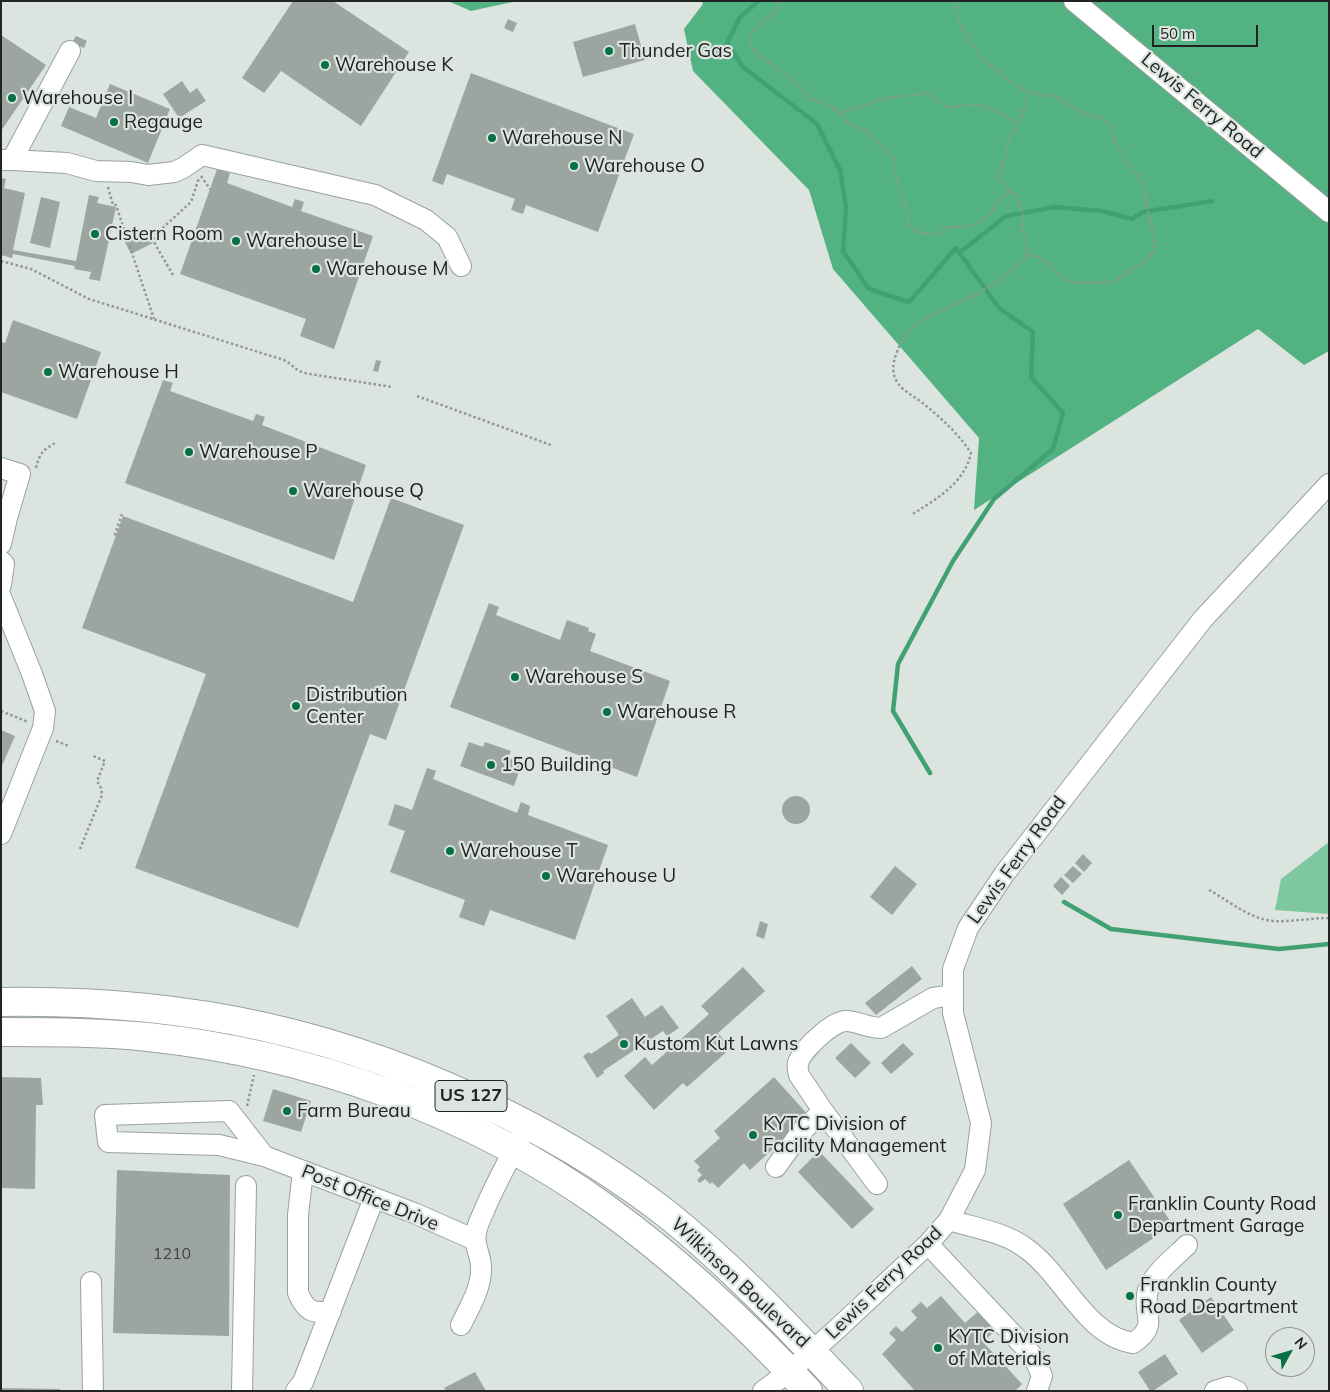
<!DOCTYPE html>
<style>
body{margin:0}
#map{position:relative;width:1330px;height:1392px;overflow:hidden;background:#dbe4de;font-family:Mulish,sans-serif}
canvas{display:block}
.frame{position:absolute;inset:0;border:2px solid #212422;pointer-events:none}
.north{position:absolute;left:1265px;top:1327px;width:50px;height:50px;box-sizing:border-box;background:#dbe4de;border:1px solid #919793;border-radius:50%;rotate:51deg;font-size:14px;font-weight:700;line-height:20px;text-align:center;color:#212422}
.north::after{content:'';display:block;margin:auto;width:18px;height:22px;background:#077047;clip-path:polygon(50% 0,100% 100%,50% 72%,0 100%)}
.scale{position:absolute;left:1152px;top:25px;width:106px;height:22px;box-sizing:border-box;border:2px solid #212422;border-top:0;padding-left:6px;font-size:15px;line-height:18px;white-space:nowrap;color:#212422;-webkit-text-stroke:4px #dbe4de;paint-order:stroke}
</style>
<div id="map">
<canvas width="1330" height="1392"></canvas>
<div class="frame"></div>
<div class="north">N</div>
<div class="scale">50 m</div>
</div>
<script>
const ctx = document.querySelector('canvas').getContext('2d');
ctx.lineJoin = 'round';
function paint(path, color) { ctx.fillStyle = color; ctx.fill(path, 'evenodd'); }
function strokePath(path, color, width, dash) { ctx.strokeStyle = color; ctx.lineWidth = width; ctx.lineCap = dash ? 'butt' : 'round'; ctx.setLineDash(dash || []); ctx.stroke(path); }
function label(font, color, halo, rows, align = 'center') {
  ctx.font = font + ' Mulish,sans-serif'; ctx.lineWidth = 4.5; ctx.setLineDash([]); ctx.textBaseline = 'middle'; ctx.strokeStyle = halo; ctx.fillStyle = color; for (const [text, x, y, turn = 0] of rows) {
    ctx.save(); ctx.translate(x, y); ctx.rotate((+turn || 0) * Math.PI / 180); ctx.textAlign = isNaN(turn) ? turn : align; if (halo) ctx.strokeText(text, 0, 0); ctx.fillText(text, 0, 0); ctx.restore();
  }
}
const green = new Path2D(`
 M1329 842V914L1275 910 1281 879Z`);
const forest = new Path2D(`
 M448 1H517L471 11Z
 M701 1H1329V351L1304 365 1258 329 974 510 979 438 833 269 809 190 693 71 684 29 703 4Z`);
const stream = new Path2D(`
 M759 1 740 17 727 43 743 67 817 124 840 170 846 207 843 251 869 289 909 302 956 248 999 308 1033 332 1031 377 1063 413 1053 449 994 499 953 561 898 664 893 711 930 773
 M959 253 1006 216 1055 207 1102 211 1132 219 1143 212 1212 201
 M1064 902 1111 929 1279 949 1329 944`);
const building = new Path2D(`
 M293 1H333L409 52 361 126 281 71 264 93 242 78Z
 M508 19 517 23 513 32 504 28Z
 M635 24 645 60 583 77 573 42Z
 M1 35 46 65 1 131Z
 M76 36 87 41 84 48 72 43Z
 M471 73 634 134 598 232 526 205 523 214 511 210 515 199 447 174 443 185 432 181Z
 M182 81 190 93 197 88 206 101 179 118 163 94Z
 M110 84 170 109 148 163 61 126 69 107 96 118Z
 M217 169 230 173 227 183 292 207 295 199 304 202 301 211 373 236 334 349 300 336 306 319 180 274Z
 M1 178 6 179 4 188 25 193 13 250 76 261 89 195 99 197 97 203 116 207 100 281 89 279 91 272 74 269 75 266 13 254 12 258 1 255Z
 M41 197 60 202 50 248 30 243Z
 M142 231 144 235 149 233 153 243 131 254 124 240Z
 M13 320 101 352 77 419 1 392V342L5 343Z
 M376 360 381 361 378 372 373 371Z
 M163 380 173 383 170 391 253 421 256 414 265 417 262 425 366 465 334 560 125 483Z
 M391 498 464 525 386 740 370 734 298 928 135 868 206 674 82 628 123 516 353 602Z
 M489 603 499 607 496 615 560 640 567 620 589 628 588 631 596 634 590 651 670 681 637 777 450 707Z
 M1 730 15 736 1 768Z
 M469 742 483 747 485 742 511 751 508 758 522 763 514 786 460 766Z
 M427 768 436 771 433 779 517 813 521 802 530 806 528 815 608 845 575 940 490 910 484 926 459 917 465 900 390 872 405 831 388 825 395 804 412 810Z
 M782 810a14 14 0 1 1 28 0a14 14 0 1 1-28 0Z
 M1083 854 1092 863 1084 872 1075 863Z
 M895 866 917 884 892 915 870 897Z
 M1073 866 1082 874 1073 883 1064 875Z
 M1061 877 1070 886 1062 895 1053 886Z
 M760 921 768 924 764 939 756 936Z
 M912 966 922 979 876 1015 865 1003Z
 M743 967 765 991 718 1033 731 1048 687 1087 683 1083 654 1110 624 1076 645 1057 652 1065 709 1014 701 1006Z
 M632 998 645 1017 662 1005 679 1028 667 1036 663 1031 603 1071 604 1073 597 1078 583 1056 589 1052 591 1054 619 1035 606 1016Z
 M851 1043 871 1063 855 1078 835 1058Z
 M903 1043 914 1054 891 1074 881 1063Z
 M1 1077 41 1078 43 1105H36L35 1189 2 1188Z
 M774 1077 809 1116 750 1170 744 1163 718 1188 712 1182 710 1184 705 1179 700 1183 697 1180 702 1175 697 1170 700 1167 694 1161 720 1138 714 1131Z
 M273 1089 311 1101 301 1132 263 1121Z
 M819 1151 874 1209 852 1229 798 1172Z
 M1129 1160 1173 1225 1106 1270 1063 1204Z
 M117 1170 230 1175 229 1336 113 1333Z
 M941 1296 965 1323 980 1310 997 1329 983 1342 1022 1384 1015 1391H915L882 1354 896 1340 889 1333 896 1326 902 1332 917 1318 911 1311 921 1302 927 1308Z
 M1211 1297 1234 1330 1202 1353 1179 1320Z
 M1165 1354 1178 1374 1153 1391H1150L1138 1372Z
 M475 1372 486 1391H446L444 1388Z
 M1 1388 60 1389V1391H1Z`);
const path = new Path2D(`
 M778 1V9L751 33V45L756 53 796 83 810 98 830 106 840 113 849 124 865 130 893 157 897 182 907 209 908 224C918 234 927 235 940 234L944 228 969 226 981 222 989 216 997 201 1010 191 1017 197 1023 215 1022 227 1027 245 1026 257C1012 270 997 282 981 292 950 310 910 315 897 352 893 362 891 372 897 382 903 391 912 395 920 401 940 417 957 432 971 453 965 483 935 500 911 515
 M954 1 961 27 980 56 1010 81 1027 91 1040 95 1056 96 1086 115 1103 118 1112 127 1116 144 1125 160 1146 187 1145 201 1152 228 1155 248 1148 259 1113 282 1079 283 1063 279 1052 267 1036 255 1026 257
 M840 113 882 99 926 93 948 108C983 101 988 106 1018 124
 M201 176 210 189
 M108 187 113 205H116L154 319
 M1010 191 997 177 1005 158 1009 138 1018 124 1026 106 1027 92
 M1 261 31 269 89 299 284 360C292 364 295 370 304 373L392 387
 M173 275 155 244V235L191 202 199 178
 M417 396 551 445
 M36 468C40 452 43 450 57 442
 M116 535 115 534 122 514
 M1 711 28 722
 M56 741 69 746
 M80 849 102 795 101 788 97 781 105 761 93 756
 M1209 890C1229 901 1250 919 1273 921 1291 922 1311 918 1329 918
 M247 1106 254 1075`);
const minor = new Path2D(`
 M1074 1 1329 212
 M1 160H12L70 51
 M12 160 67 163 96 171 131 172 148 175 174 172 183 168 202 155 375 195 426 220 447 237 461 266
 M1 468 20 474 7 518 1 516
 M1 544 7 518
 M1 561 4 564 1 585
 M1 597 32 674 45 711 43 728 1 834
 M264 1156 229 1111 105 1115 108 1142 219 1145 264 1156 414 1213 475 1240
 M776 1167 801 1132 823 1111
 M303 1171 298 1215V1293C306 1311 312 1314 331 1311
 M877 1184 823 1111 799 1075C798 1071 797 1068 798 1063 802 1050 832 1021 846 1021 858 1021 868 1028 881 1028L933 998 953 995
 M949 1220C975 1228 1005 1232 1027 1249 1064 1276 1086 1336 1133 1343 1161 1325 1141 1312 1148 1290 1153 1274 1175 1257 1187 1245
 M928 1244 1034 1357 1042 1376 1037 1391
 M91 1282 93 1391
 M461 1325C470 1306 482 1287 481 1267 481 1255 473 1244 476 1233 477 1225 481 1218 484 1211 496 1181 513 1154 527 1124
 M242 1391 246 1186
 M296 1391 303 1382 374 1198
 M763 1391 790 1371 837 1329 928 1244 949 1220 975 1170 981 1123 953 1013V969L968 928 1005 873 1203 619 1329 484
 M1215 1391 1228 1387 1237 1391`);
const highway = new Path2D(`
 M1 1002C185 999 343 1032 508 1115 564 1143 618 1176 668 1215 734 1268 791 1330 849 1391
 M1 1032C50 1032 99 1032 148 1037 309 1054 472 1112 604 1207 679 1261 745 1323 808 1391`);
const markers = [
 [609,51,5,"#077047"],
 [325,65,5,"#077047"],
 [12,98,5,"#077047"],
 [114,122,5,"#077047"],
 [492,138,5,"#077047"],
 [574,166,5,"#077047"],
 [95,234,5,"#077047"],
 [236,241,5,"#077047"],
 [316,269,5,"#077047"],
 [48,372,5,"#077047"],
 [189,452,5,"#077047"],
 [293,491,5,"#077047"],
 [515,677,5,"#077047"],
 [296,706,5,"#077047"],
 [607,712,5,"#077047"],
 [491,765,5,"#077047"],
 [450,851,5,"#077047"],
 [546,876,5,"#077047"],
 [624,1044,5,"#077047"],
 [287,1111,5,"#077047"],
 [753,1135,5,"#077047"],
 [1118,1215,5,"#077047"],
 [1130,1296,5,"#077047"],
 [938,1348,5,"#077047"]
];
const numberNames = [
 ["1210",172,1254]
];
const shields = [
 [471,1096,72]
];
const shieldNames = [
 ["US 127",471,1096]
];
const poiNames = [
 ["Thunder Gas",619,51],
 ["Warehouse K",335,65],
 ["Warehouse I",22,98],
 ["Regauge",124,122],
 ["Warehouse N",502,138],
 ["Warehouse O",584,166],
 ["Cistern Room",105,234],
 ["Warehouse L",246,241],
 ["Warehouse M",326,269],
 ["Warehouse H",58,372],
 ["Warehouse P",199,452],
 ["Warehouse Q",303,491],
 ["Warehouse S",525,677],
 ["Distribution",306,695],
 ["Center",306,717],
 ["Warehouse R",617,712],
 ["150 Building",501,765],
 ["Warehouse T",460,851],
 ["Warehouse U",556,876],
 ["Kustom Kut Lawns",634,1044],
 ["Farm Bureau",297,1111],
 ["KYTC Division of",763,1124],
 ["Facility Management",763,1146],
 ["Franklin County Road",1128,1204],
 ["Department Garage",1128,1226],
 ["Franklin County",1140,1285],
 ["Road Department",1140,1307],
 ["KYTC Division",948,1337],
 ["of Materials",948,1359]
];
const streetNames = [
 ["Lewis Ferry Road",1202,106,40],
 ["Lewis Ferry Road",1017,860,-54],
 ["Post Office Drive",370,1198,22],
 ["Wilkinson Boulevard",740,1283,43],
 ["Lewis Ferry Road",884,1283,-44]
];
paint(green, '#7ec8a0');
paint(forest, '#53b282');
strokePath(stream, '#41a173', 4.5);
paint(building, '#9da5a0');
strokePath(minor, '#99a29d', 22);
strokePath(highway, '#99a29d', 30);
strokePath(path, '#919894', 2.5, [2.5, 2.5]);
strokePath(minor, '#fff', 20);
strokePath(highway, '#fff', 28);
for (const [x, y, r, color] of markers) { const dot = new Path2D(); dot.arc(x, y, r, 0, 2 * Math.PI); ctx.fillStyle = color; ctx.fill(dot); strokePath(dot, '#dbe4de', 2); }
label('16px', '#404442', null, numberNames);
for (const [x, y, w] of shields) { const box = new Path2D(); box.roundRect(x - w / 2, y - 15.5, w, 31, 4); ctx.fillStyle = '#dbe4de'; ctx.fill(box); strokePath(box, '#212422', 1); }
label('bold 18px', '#212422', null, shieldNames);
label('19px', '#212422', '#dbe4de', poiNames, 'left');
label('19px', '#212422', '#dbe4de', streetNames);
</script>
